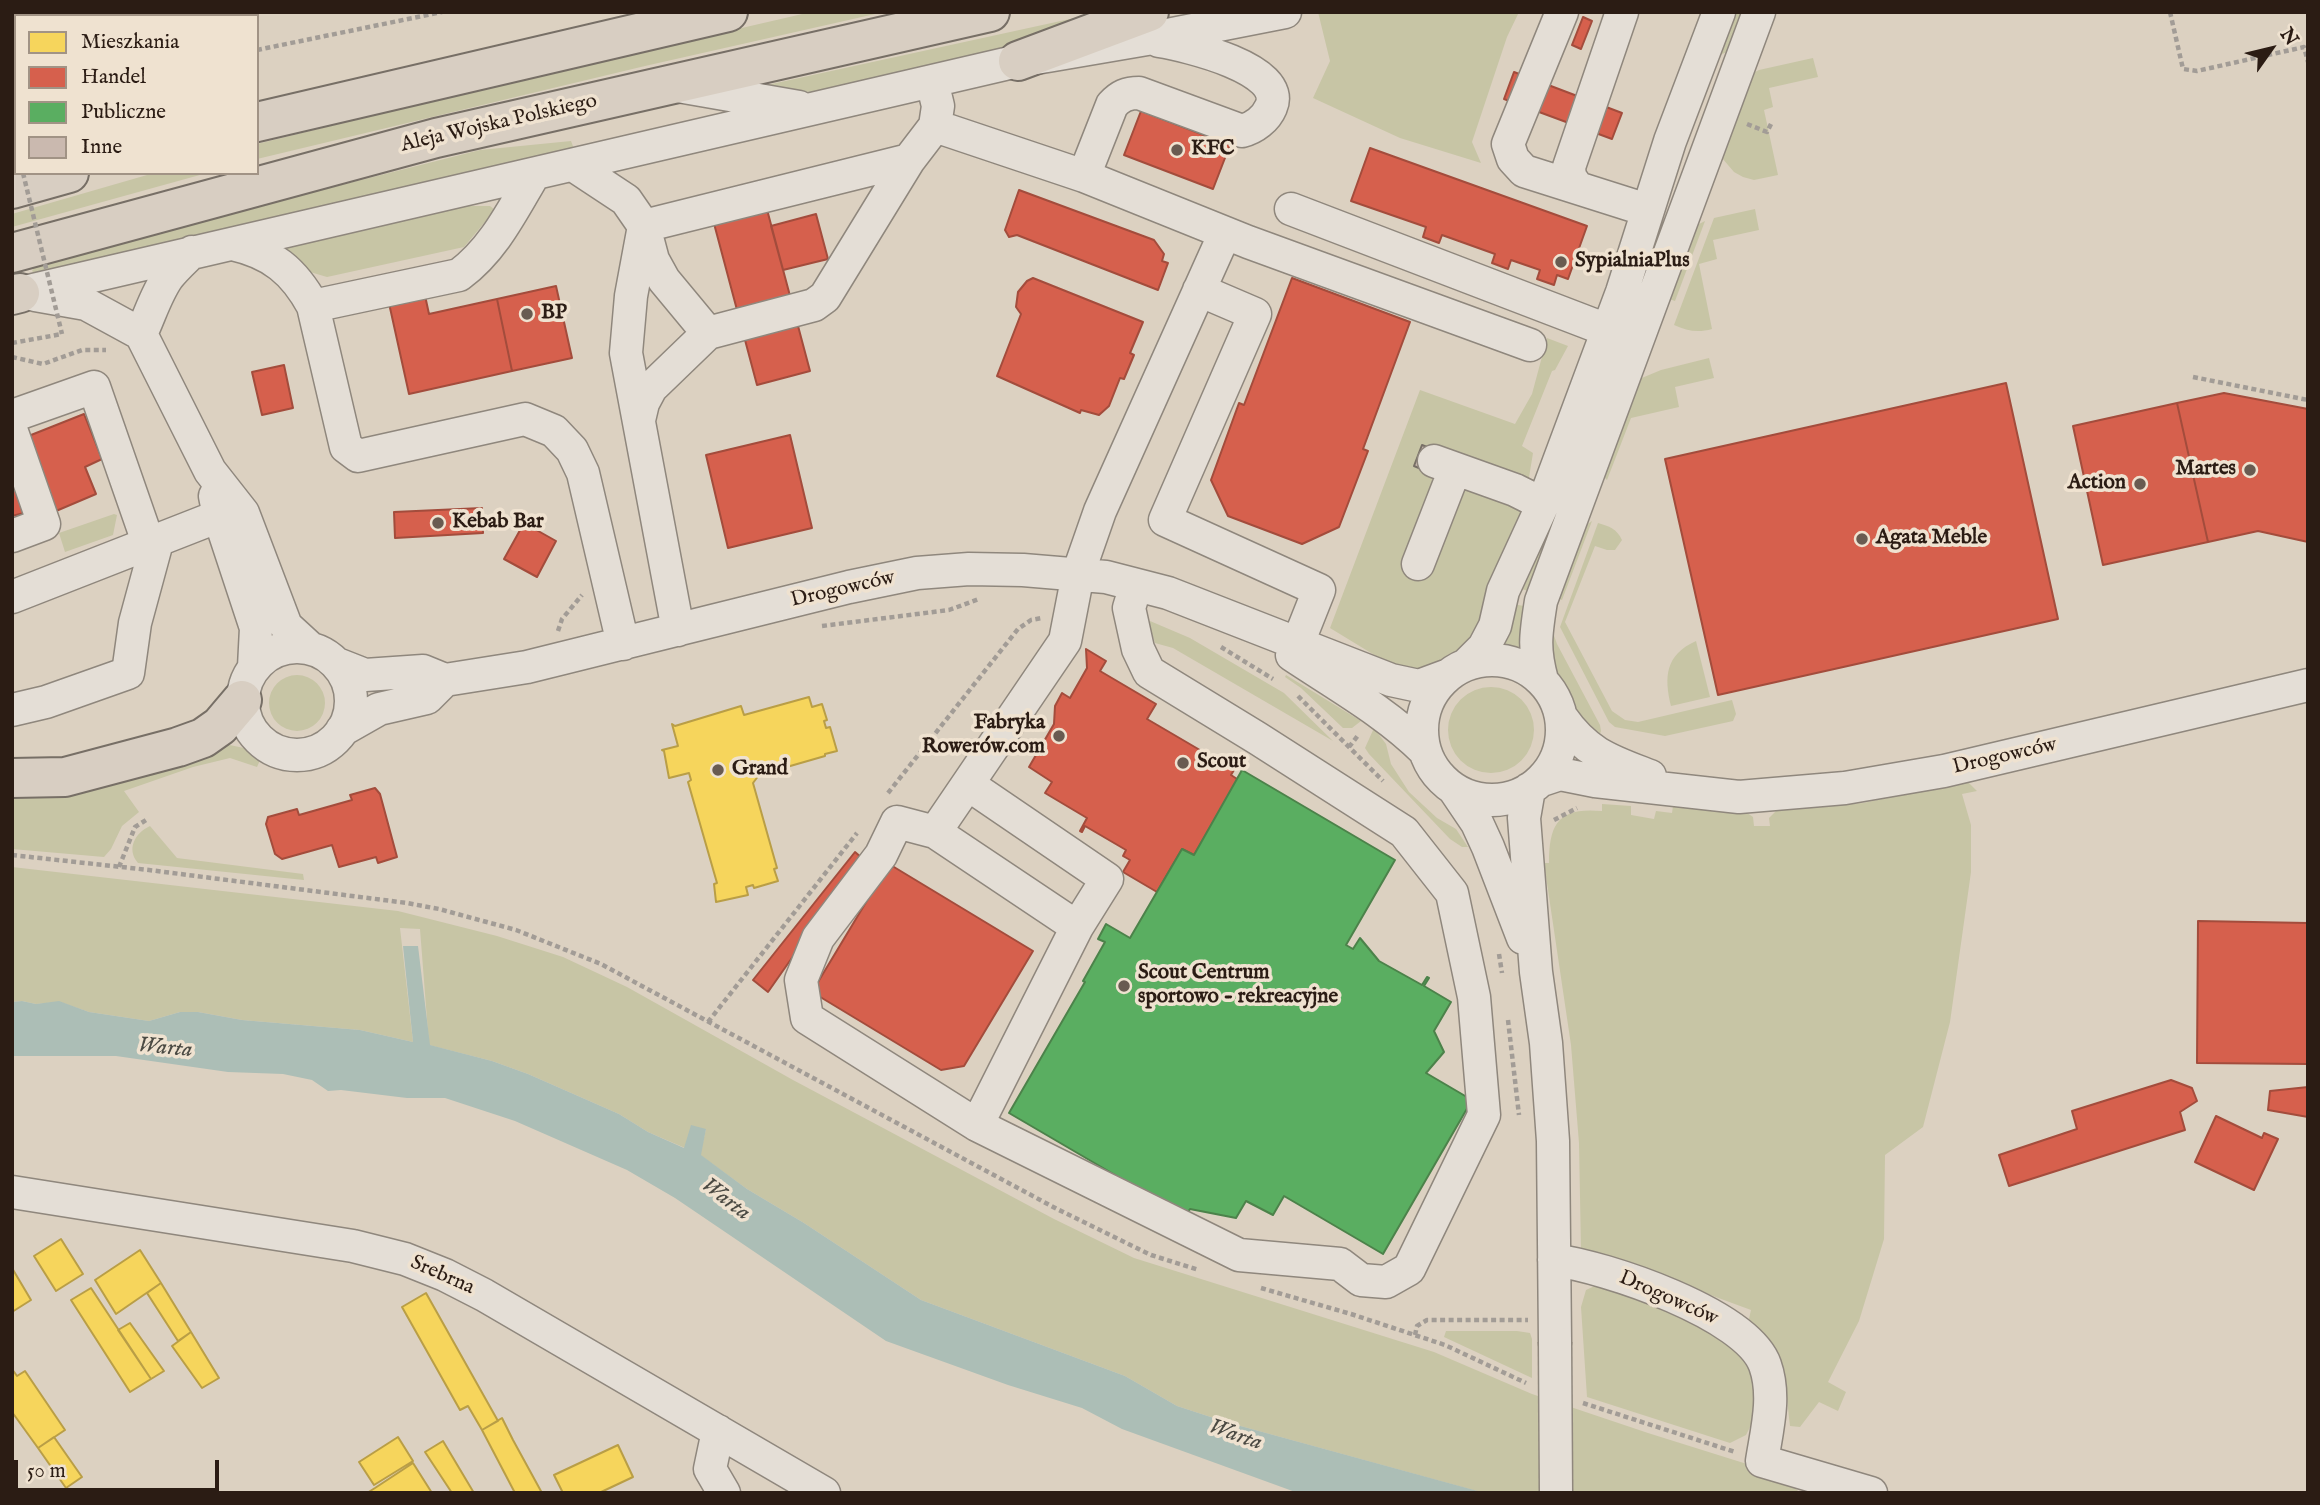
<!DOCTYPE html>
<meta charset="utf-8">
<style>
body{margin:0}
#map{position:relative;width:2320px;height:1505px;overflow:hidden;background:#dcd1c1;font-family:"IM FELL English",serif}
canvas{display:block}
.frame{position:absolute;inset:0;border:14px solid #2b1c14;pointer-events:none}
.legend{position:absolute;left:14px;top:14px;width:245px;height:161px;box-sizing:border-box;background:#efe2d0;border:2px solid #a19385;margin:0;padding:9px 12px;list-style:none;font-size:21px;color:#2b1c14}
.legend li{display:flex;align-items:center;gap:14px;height:35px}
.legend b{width:35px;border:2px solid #a19385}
.north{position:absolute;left:2236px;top:14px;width:70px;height:70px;-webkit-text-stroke:5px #efe2d0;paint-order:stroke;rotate:56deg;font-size:19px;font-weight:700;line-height:28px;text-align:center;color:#2b1c14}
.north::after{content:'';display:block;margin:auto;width:24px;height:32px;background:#2b1c14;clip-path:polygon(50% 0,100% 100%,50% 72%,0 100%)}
.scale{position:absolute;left:14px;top:1460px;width:205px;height:32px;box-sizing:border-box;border:4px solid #2b1c14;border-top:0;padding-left:9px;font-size:21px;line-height:24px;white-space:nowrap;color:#2b1c14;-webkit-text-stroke:5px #efe2d0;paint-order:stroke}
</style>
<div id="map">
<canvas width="2320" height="1505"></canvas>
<div class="frame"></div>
<ul class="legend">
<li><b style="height:19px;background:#f6d55c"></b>Mieszkania</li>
<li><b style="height:19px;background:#d6604d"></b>Handel</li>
<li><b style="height:19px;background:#5aae61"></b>Publiczne</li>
<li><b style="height:19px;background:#cab9af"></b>Inne</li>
</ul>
<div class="north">N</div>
<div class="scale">50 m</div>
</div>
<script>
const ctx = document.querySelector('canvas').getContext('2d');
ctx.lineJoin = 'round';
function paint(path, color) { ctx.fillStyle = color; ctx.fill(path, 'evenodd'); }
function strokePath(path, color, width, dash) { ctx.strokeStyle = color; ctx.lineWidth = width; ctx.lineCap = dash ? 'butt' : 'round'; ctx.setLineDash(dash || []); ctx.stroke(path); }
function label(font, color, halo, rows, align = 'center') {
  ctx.font = font + ' "IM FELL English",serif'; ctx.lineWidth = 7; ctx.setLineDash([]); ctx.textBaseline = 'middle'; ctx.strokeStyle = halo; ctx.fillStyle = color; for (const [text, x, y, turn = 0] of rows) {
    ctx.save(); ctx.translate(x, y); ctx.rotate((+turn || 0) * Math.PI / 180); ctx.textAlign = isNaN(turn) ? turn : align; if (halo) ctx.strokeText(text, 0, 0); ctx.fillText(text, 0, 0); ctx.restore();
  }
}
const green = new Path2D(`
 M811 12H884L645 66 257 159V144L534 76Z
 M1102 12 1036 40 817 92 744 90Z
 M1318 12H1519L1507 37 1472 142 1481 163 1400 138 1313 98 1330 61Z
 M1731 12H1746L1733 49 1714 58Z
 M1813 58 1818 77 1769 88 1773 107 1764 110 1778 175 1754 180 1743 177 1734 172 1722 158 1718 145 1749 75 1759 70Z
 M571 141 574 149 36 275 32 271 34 268 262 205 480 150Z
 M154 173H207L12 227V214Z
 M463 206H490L495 210 464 247 327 277 310 272 281 253V247Z
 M1755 209 1759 230 1713 240 1717 259 1699 264 1712 329C1698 333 1687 331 1674 325L1714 218Z
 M1705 221 1675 301 1669 299 1695 226Z
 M1547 338 1568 346 1555 370 1552 371 1522 446 1533 453 1523 514 1482 635 1455 655 1427 672 1394 667 1330 628 1420 390 1515 424 1532 394Z
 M1709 358 1714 378 1675 387 1679 407 1631 418 1607 480 1600 473 1637 380 1661 370Z
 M114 514 117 515 113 535 65 552 59 533Z
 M1563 517 1537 593 1513 587 1553 520Z
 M1592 521 1562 600 1553 596 1582 528Z
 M1598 523C1609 526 1617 529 1622 540L1615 550H1607L1595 546 1565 622 1612 711 1625 720 1638 722 1732 700 1736 714 1733 721 1665 736 1615 727 1609 722 1560 627Z
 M1509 603 1533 608 1521 652 1498 647Z
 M1150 621 1190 638 1284 693 1333 741 1173 648 1155 643 1150 628Z
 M1552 630 1557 644 1600 725 1601 731 1596 745 1573 717 1565 692 1550 667Z
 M1696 641 1710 697 1671 706C1664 677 1665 655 1696 641Z
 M269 703a28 28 0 1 1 56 0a28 28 0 1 1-56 0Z
 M1286 675 1361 721 1352 728H1343L1301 688 1285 677Z
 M1448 730a43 43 0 1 1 86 0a43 43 0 1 1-86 0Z
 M1374 728 1386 744 1391 764 1409 792 1437 818 1456 829 1468 847H1462L1450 839 1369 754 1365 748Z
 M220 743 244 748 261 758 257 767 230 758 193 767 124 791 139 812 122 826 111 849 104 857 12 849V791Z
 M1967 781 1977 791 1962 794 1971 825V872L1950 1022 1923 1127 1885 1155 1884 1239 1859 1321 1828 1382 1846 1392 1838 1411 1819 1402 1800 1427 1790 1426C1785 1381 1785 1351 1749 1319L1751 1310 1602 1255 1581 1250 1579 1143 1571 1045 1544 863H1549C1549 823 1559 807 1602 811V804L1631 806V815L1654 819 1656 811 1672 813 1673 806 1743 810 1753 817 1754 826H1770L1769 818 1777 810 1863 803Z
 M150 826 177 858 303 874 304 880 138 863C126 849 135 833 150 826Z
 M12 867 398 911 497 936 563 957 627 987 793 1080 1054 1219 1134 1258 1434 1352 1532 1394 1648 1433 1782 1475 1800 1493H1484L1226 1422 1177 1406 1125 1376 921 1300 804 1223 747 1189 700 1155 706 1129 685 1148 648 1132 619 1114 528 1074 492 1061 429 1045 420 929 400 928 413 1042 360 1030 242 1020 198 1012H180L149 1021 89 1012 60 1002 36 1004 22 1001 12 1002Z
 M1599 1284 1712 1328 1748 1357 1758 1397 1752 1423 1746 1435 1730 1443 1587 1397 1581 1307 1586 1290Z
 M1446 1331H1517L1530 1333 1532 1339V1378L1444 1337Z`);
const water = new Path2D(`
 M403 946H418L430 1045 492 1061 528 1074 619 1114 648 1132 684 1148 691 1125 706 1129 701 1155 747 1189 804 1223 921 1300 1125 1376 1177 1406 1226 1422 1485 1493H1298L1122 1429 1082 1408 1008 1385 886 1341 675 1198 627 1170 515 1121 445 1098H407L341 1090 328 1091 312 1080 283 1074 228 1072 116 1056H12V1002L22 1001 36 1004 59 1001 89 1012 149 1021 180 1012H198L242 1020 360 1030 413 1042Z`);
const homes = new Path2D(`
 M809 697 812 707 822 704 827 720 824 721 826 728 830 727 837 751 825 754V756L759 775 753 783 777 868 774 869 778 881 754 888 753 885 746 887 748 895 716 902 714 884 717 883 688 782 691 780 689 773 669 778 664 751 662 750 678 746 672 724 675 726 741 706 744 715Z
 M61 1239 83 1274 56 1291 34 1256Z
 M140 1250 161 1283 116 1314 95 1280Z
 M12 1268 31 1300 12 1312Z
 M161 1283 191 1332 178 1341 147 1293Z
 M91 1288 151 1379 130 1392 71 1300Z
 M426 1293 498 1421 482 1430 468 1406 460 1410 402 1307Z
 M130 1323 164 1371 151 1379 118 1330Z
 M191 1332 219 1378 202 1388 172 1346Z
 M12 1369 17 1376 25 1371 65 1430 38 1448 12 1412Z
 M502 1418 513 1440 542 1493H515L482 1430Z
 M54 1437 82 1477 66 1488 38 1448Z
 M398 1437 413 1461 374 1485 359 1462Z
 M443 1441 474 1493H452L425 1452Z
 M618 1445 633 1477 599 1493H563L554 1475Z
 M413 1463 432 1493H367L375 1488Z`);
const shops = new Path2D(`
 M1583 17 1592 21 1581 49 1572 45Z
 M1514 72 1622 113 1612 139 1504 99Z
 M1141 111 1230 145 1213 189 1124 155Z
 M1370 148 1587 226 1568 279 1557 275 1554 285 1537 279 1540 270 1511 260 1508 269 1492 263 1495 254 1442 235 1439 243 1423 237 1426 227 1351 201Z
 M761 187 810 371 757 385 708 201Z
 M1019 190 1154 240 1164 254 1162 261 1168 263 1158 290 1017 235 1009 237 1005 230Z
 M816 214 828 259 783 270 771 226Z
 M419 268 429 314 497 299 512 371 409 394 383 276Z
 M1033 278 1143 322 1130 353 1134 355 1124 379 1120 378 1109 406 1099 415 1081 410 1080 413 997 376 1021 314 1016 307 1018 292 1027 281Z
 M1292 278 1410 322 1363 449 1368 451 1339 527 1302 544 1228 516 1211 480 1239 403 1244 405Z
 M556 286 572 358 512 371 497 299Z
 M284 365 293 408 262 415 252 372Z
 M2006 383 2058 619 1718 695 1665 459Z
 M2224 393 2308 409V542L2258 531 2208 542 2177 403Z
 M2177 403 2208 542 2103 565 2073 426Z
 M84 414 102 459 85 467 96 494 56 511 26 437Z
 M790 435 812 528 728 548 706 455Z
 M12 480 24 513 12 516Z
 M482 508 483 533 395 538 394 512Z
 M524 523 556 541 537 577 504 559Z
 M1086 649 1106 661 1100 671 1156 704 1147 719 1234 770 1231 775 1237 779 1241 774 1194 855 1182 849 1157 892 1123 872 1130 860 1123 856 1126 850 1085 826 1082 832 1080 831 1087 818 1045 793 1052 782 1029 767 1054 724 1055 706 1062 693 1070 698 1087 668Z
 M375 788 380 794 397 857 378 863 376 857 339 867 332 845 282 859 275 854 266 824 268 817 297 809 299 815 352 800 350 795Z
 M855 852 862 858 768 992 753 980Z
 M889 864 1033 951 964 1066 941 1070 812 992Z
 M2198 921 2308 923V1064L2197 1063Z
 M2171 1080 2192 1088 2197 1101 2180 1112 2185 1130 2009 1186 1999 1155 2077 1129 2072 1111Z
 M2308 1087V1117L2268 1110 2270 1091Z
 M2216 1116 2262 1138 2264 1133 2278 1139 2254 1190 2195 1162Z`);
const public = new Path2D(`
 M1242 770 1395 860 1346 945 1353 949 1360 938 1379 961 1422 985 1427 977 1429 978 1424 986 1451 1002 1434 1031 1444 1052 1426 1073 1472 1100 1383 1254 1284 1196 1273 1215 1246 1201 1236 1218 1190 1209 1185 1216 1009 1113 1085 982 1083 981 1105 942 1098 939 1106 924 1130 938 1182 849 1194 855Z`);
const building = new Path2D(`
 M1422 445 1435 450 1426 471 1414 466Z`);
const path = new Path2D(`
 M2170 12 2183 69 2197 71 2304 47 2308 62
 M257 50 442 12
 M12 59 16 60
 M12 99 16 104
 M1747 124 1767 132 1772 122
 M12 131 16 146
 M12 343 62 334
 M12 357 43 364 82 350H106
 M2193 377 2308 400
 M822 626 949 610 979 599
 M558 631 562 619 582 595
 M1221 647 1273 679
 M1298 696 1383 781
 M1349 747 1359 734
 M888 793 1018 629 1031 620 1042 618
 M1554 820 1577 808
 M12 855 149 870 407 903 439 909 516 930 601 964 1057 1209 1151 1255 1199 1270
 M119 867 135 827 146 820
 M1499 954 1502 973
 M1508 1020 1519 1115
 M708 1022 857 833
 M1261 1288 1351 1314 1445 1345 1526 1383
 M1415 1335 1417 1326 1427 1320H1528
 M1583 1403 1735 1452`);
const minor = new Path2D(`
 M1562 12 1508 144 1513 159 1524 171 1647 210
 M62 16 63 12
 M184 16 217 12
 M12 20H16
 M678 86 799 107
 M935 126 1084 176 1248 242 1530 345
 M573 165 626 200 644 226 653 260 664 280 708 333
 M1084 176 1112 105C1120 96 1127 93 1139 93L1242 131C1254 128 1266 119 1271 107 1288 69 1185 45 1159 41
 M1577 187 1570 177 1569 167 1622 12
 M1291 209 1607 330
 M232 244C272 253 294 271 313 306L346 447 358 456 525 419 554 431 572 450 583 473 623 644
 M1199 290 1255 314 1165 520 1319 590 1298 643
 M20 293 1018 61 1147 39 1285 12
 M35 295 86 304 141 334 210 471 243 513 286 626 310 648
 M313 306 459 275C494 249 512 211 534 174
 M141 334C150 315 156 294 168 277 175 268 184 260 192 252
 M12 416 94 387 149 545
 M639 420 643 403 651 388 708 333 814 305 825 297 909 160 935 126 938 106 932 81
 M12 432 44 524 12 536
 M1434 461 1515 490 1543 504
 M215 496 219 516 256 628 254 667
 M1418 564 1455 469
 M1136 585 1129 608 1138 649 1149 672 1257 738 1404 832 1452 893 1474 997 1484 1115 1409 1269 1386 1282 1361 1280 1340 1264 1239 1255 977 1125 807 1018 801 980 818 938 881 855 897 822 935 832 1065 641 1078 574 1100 511 1225 233
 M12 597 219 516
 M678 630 626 353 631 296 644 226 909 160
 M243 701a54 54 0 1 1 108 0a54 54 0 1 1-108 0Z
 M1292 655C1337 685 1387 713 1425 751
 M1422 730a70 70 0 1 1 140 0a70 70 0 1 1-140 0Z
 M1468 663 1484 647 1495 626 1503 591 1543 504 1622 292 1670 141 1719 12
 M337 664 365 675 423 671 445 680 527 667 849 587 917 573 969 569 1023 570 1106 577 1168 593 1391 680 1419 686 1446 676
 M1542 680C1533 648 1536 633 1541 601L1759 12
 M12 710 46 702 128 673 135 623 157 542
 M1562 718C1587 754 1611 761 1650 776
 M342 730 379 709 427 698 445 680
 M1542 780 1560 774 1595 781 1739 797 1845 788 1944 771 2308 685
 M969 785 1107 879 1077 927 977 1125
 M1454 789 1477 823 1488 847 1523 938
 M1529 789 1524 818 1536 972 1546 1043 1553 1141 1555 1342
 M935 832 1077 927
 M12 1192 353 1246 405 1259 445 1275 484 1295 824 1493
 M1554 1260C1606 1267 1747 1314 1765 1365 1776 1396 1767 1429 1762 1461L1871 1493
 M718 1431 710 1469 724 1493`);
const major = new Path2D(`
 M1018 61 1149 12
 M257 122 728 12
 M12 189 69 173
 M12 253 436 138 990 12
 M12 295 20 293
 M12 778 65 777 178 747 203 738 220 726 242 700`);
const pathBridge = new Path2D(`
 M23 173 62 334`);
const minorBridge = new Path2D(`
 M1555 1342 1556 1493`);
const markers = [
 [1177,150,7,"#695b51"],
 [1561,262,7,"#695b51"],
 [527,314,7,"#695b51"],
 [2250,470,7,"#695b51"],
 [2140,484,7,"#695b51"],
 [438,523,7,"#695b51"],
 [1862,539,7,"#695b51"],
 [1059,736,7,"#695b51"],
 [1183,763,7,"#695b51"],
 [718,770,7,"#695b51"],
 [1124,986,7,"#695b51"]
];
const streetNames = [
 ["Aleja Wojska Polskiego",499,124,-13],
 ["Drogowców",843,590,-13],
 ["Drogowców",2005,757,-13],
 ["Srebrna",442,1276,24],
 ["Drogowców",1668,1299,24]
];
const poiNames = [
 ["KFC",1191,150],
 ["SypialniaPlus",1575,262],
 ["BP",541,314],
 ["Martes",2236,470,"right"],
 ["Action",2126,484,"right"],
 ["Kebab Bar",452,523],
 ["Agata Meble",1876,539],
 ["Fabryka",1045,724,"right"],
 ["Rowerów.com",1045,748,"right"],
 ["Scout",1197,763],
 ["Grand",732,770],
 ["Scout Centrum",1138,974],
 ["sportowo - rekreacyjne",1138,998]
];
const waterNames = [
 ["Warta",165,1049,5],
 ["Warta",725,1200,37],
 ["Warta",1235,1436,19]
];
paint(green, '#c7c5a5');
paint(water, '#acbeb6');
paint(homes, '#f6d55c');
strokePath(homes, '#b99e46', 2);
paint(shops, '#d6604d');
strokePath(shops, '#a34c3c', 2);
paint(public, '#5aae61');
strokePath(public, '#4c824a', 2);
paint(building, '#cab9af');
strokePath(building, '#776f66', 2);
strokePath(minor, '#8f877d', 35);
strokePath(major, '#776f66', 42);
strokePath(path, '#a29c96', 4.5, [5, 3.5]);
strokePath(minor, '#e4ded6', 32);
strokePath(major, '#d8cec2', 38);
strokePath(minorBridge, '#8f877d', 35, []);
strokePath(pathBridge, '#a29c96', 4.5, [5, 3.5]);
strokePath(minorBridge, '#e4ded6', 32);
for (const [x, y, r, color] of markers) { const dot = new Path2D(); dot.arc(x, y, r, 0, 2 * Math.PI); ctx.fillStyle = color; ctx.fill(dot); strokePath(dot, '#efe2d0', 2.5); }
label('21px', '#2b1c14', '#efe2d0', streetNames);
label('bold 21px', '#2b1c14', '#efe2d0', poiNames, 'left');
label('italic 23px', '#4b4a43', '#efe2d0', waterNames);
</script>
